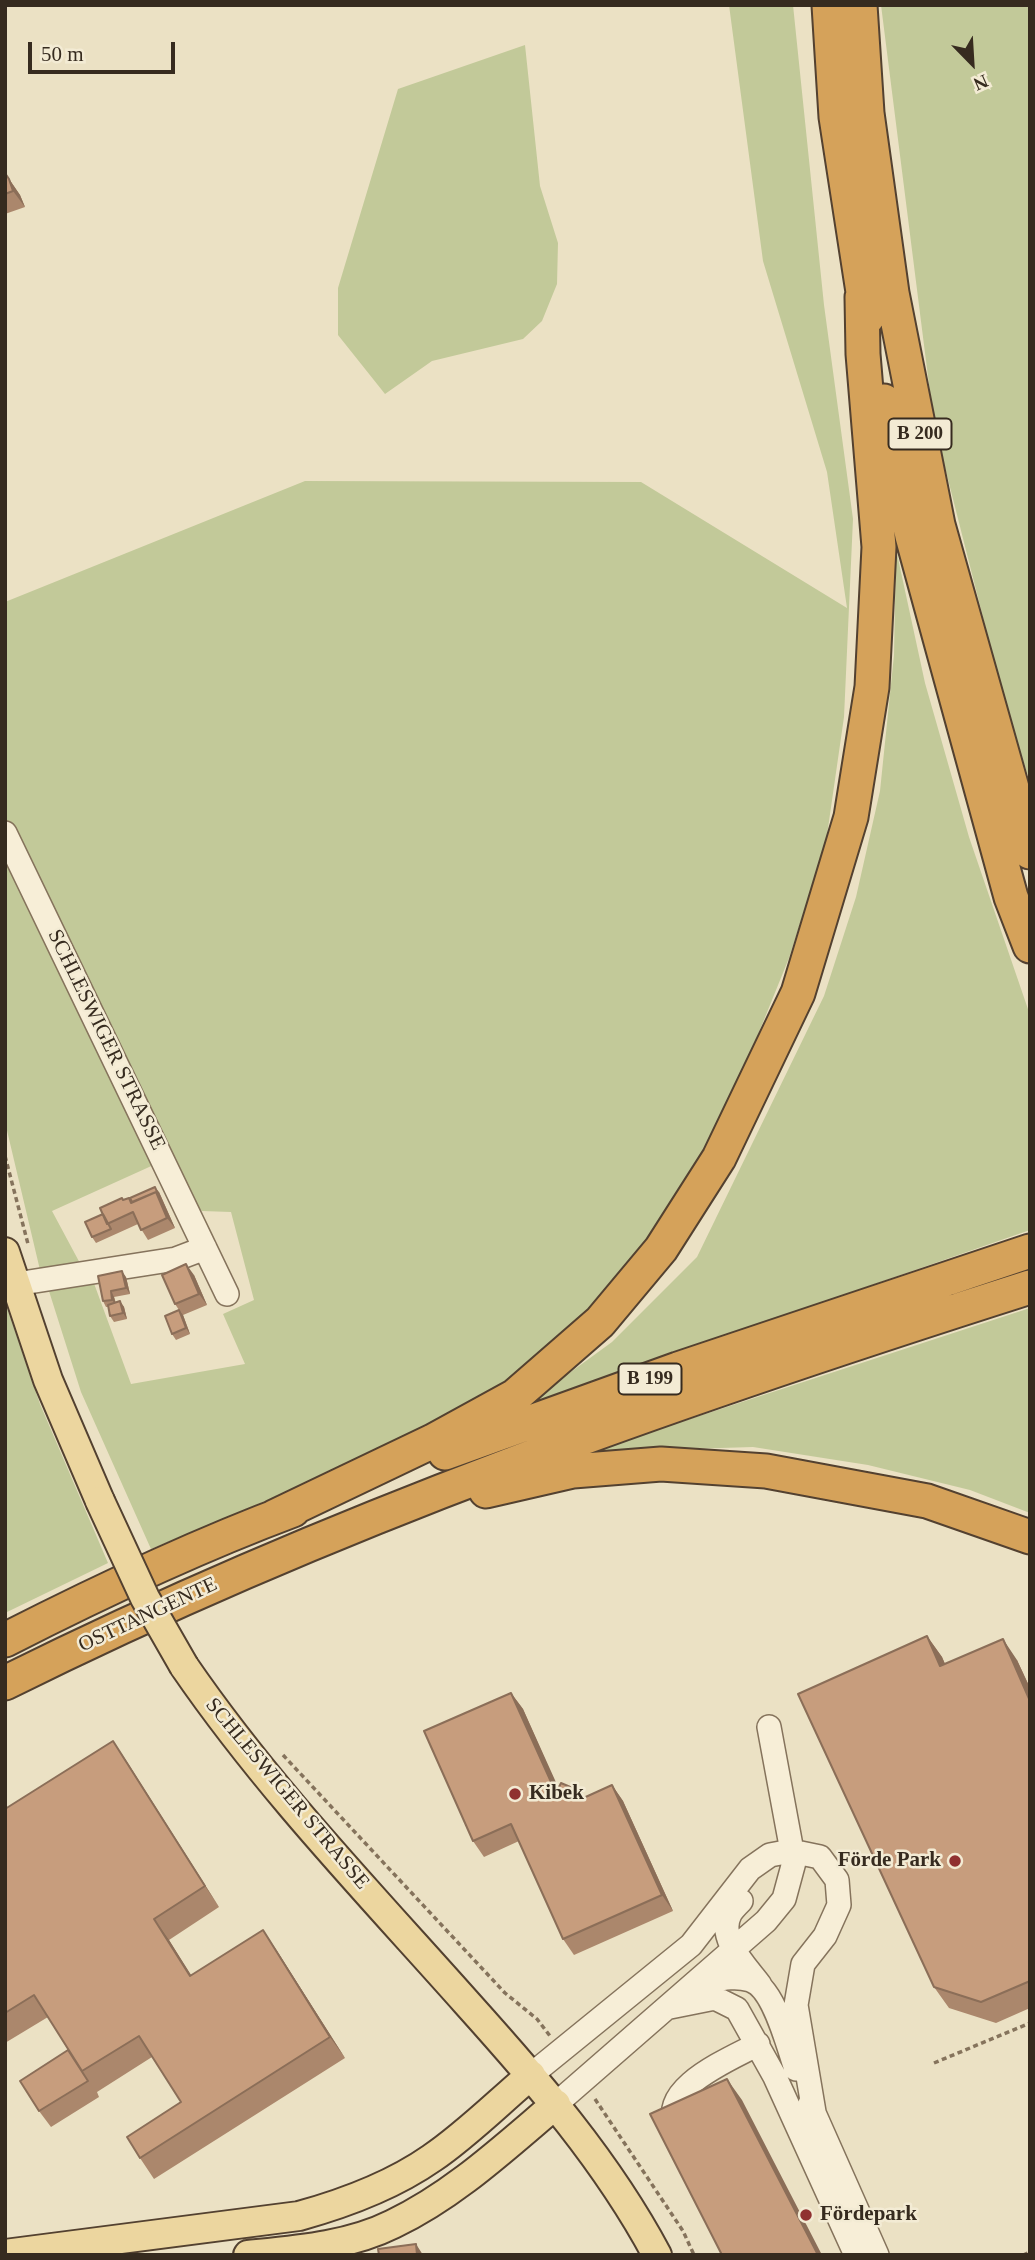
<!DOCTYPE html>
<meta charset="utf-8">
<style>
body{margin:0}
#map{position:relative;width:1035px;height:2260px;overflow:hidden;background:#ebe1c4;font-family:"Times New Roman",serif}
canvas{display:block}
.frame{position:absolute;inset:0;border:7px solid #362b1f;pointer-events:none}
.north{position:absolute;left:937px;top:28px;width:70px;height:70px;-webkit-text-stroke:5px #f3ebd4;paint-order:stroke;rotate:156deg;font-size:19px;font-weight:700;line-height:28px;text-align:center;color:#362b1f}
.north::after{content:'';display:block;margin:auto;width:24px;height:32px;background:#362b1f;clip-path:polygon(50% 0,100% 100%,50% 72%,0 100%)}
.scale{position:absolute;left:28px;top:42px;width:147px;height:32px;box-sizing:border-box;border:4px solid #362b1f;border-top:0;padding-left:9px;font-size:21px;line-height:24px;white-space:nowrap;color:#362b1f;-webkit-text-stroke:5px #f3ebd4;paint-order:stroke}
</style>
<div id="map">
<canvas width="1035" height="2260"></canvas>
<div class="frame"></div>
<div class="north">N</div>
<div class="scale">50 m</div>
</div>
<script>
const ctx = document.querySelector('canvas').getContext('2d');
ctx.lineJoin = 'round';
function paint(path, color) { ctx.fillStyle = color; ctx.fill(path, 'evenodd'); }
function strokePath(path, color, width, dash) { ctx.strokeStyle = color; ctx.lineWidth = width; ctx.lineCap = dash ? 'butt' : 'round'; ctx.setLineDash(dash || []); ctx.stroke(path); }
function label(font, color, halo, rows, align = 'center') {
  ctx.font = font + ' "Times New Roman",serif'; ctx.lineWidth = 5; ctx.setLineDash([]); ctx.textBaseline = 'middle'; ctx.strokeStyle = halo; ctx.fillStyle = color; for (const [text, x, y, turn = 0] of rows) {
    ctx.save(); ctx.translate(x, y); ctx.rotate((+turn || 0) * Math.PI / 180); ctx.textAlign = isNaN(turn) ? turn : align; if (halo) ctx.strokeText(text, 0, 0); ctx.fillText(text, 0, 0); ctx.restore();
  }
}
const green = new Path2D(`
 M729 5H793L824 305 853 519 844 717 826 842 789 958 757 1037 698 1163 633 1265 562 1342 507 1386 413 1439 151 1549 81 1392 48 1288 92 1278 131 1384 245 1364 223 1314 254 1300 231 1212 202 1211 191 1200 5 818V602L305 481 641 482 847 608 827 472 763 261Z
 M881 5H1030V781L1010 724 934 424Z
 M525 45 540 186 558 243 557 284 542 321 523 339 432 361 385 394 338 335V288L398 89Z
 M896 549 925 683 969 837 1030 1015V1230L524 1406 612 1342 697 1257 824 996 856 897 880 791 894 655Z
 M5 857 158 1163 52 1211 82 1267 40 1270 5 1122Z
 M5 1302 40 1404 108 1563 5 1613Z
 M1030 1308V1513L970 1490 868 1465 753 1447 589 1452Z`);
const path = new Path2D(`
 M5 1156 28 1244
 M283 1755 505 1993 537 2019 550 2036
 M934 2063 1030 2023
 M595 2099 683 2231 694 2255
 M1023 2255 1030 2252`);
const minor = new Path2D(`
 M5 833 227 1294
 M16 1284 176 1259 205 1248
 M741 1901C737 1905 732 1910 730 1914 717 1939 747 1967 760 1985
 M696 1983C713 1981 733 1974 750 1980 774 1987 788 2046 796 2069
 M670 2007 715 1998 737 2009 775 2077 856 2255
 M531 2075 691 1945 750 1869 770 1855 791 1851 820 1857 837 1880 839 1905 825 1936 803 1964 796 2005 815 2118
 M556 2104 766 1921 784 1899 794 1862 769 1727
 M810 2104 877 2255
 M678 2129C654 2089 731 2059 758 2044`);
const major = new Path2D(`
 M5 1252 48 1380 100 1501
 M184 1666C267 1787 369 1893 466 2002 537 2081 607 2161 657 2255
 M5 2254 299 2216C346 2203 392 2186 432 2158 465 2136 500 2101 531 2075
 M248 2255C297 2250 349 2246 393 2224 454 2195 505 2147 556 2104`);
const highway = new Path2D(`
 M829 5 836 117 867 318
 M860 5 867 113 892 293 938 525 1030 852
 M884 401 912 536 1011 897 1030 946
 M445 1453 678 1369 1030 1251
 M486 1491 573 1471 661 1464 766 1471 927 1501 1030 1537
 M274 1517 433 1441 515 1396 600 1322 661 1249 719 1158 798 993 851 817 872 687 879 547 863 354 862 297
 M5 1640C99 1592 194 1547 293 1510
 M5 1683C336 1518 678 1399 1030 1287`);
const majorBridge = new Path2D(`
 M100 1501 145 1598 184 1666`);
const wall = new Path2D(`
 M5 173 20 195 25 207 5 214Z
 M159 1192 175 1228 148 1240 138 1224 96 1243 92 1237 103 1214 123 1200 132 1202Z
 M194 1275 207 1305 183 1315 190 1334 176 1340 172 1334 179 1310 175 1304Z
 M98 1276 126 1277 130 1294 114 1297 116 1303 120 1301 124 1307 127 1319 114 1322 110 1316 108 1307H106L103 1301Z
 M927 1636 942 1657 945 1664 1017 1660 1030 1688V2008L996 2023 949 2008 934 1987Z
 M511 1693 523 1709 558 1789 585 1797 612 1785 623 1801 673 1911 574 1955 563 1939 519 1841 484 1857 473 1841Z
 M113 1741 127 1762 219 1907 169 1940 191 1976 263 1930 277 1951 345 2058 154 2179 140 2158 181 2102 152 2057 97 2092 99 2097 51 2127 39 2111 68 2050 48 2017 5 2043V1809Z`);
const shadedWall = new Path2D(`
 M5 173 20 195 25 207 13 191Z
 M155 1187 159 1192 175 1228 167 1218 156 1192Z
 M186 1264 194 1275 207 1305 199 1294Z
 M122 1271 126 1277 130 1294 126 1288Z
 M111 1291 114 1297 116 1305 112 1300Z
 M120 1301 124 1307 127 1319 123 1313Z
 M179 1310 183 1315 190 1334 186 1328Z
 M927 1636 942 1657 955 1687 940 1666Z
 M1003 1639 1017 1660 1030 1688V1701Z
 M511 1693 523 1709 568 1809 556 1793Z
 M113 1741 127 1762 219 1907 205 1886Z
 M612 1785 623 1801 673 1911 662 1895Z
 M154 1919 169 1940 205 1997 190 1976Z
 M263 1930 277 1951 345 2058 330 2037Z
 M727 2079 742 2100 822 2255H818Z
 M416 2244 423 2255H417Z`);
const building = new Path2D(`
 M5 173 9 179 13 191 5 194Z
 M155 1187 159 1197 156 1192 132 1202 130 1198Z
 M156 1192 167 1218 141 1230 133 1212 107 1224 100 1208 122 1198 123 1200 129 1198 131 1203Z
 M103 1214 111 1229 92 1237 85 1222Z
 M186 1264 199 1294 175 1304 162 1275Z
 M122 1271 126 1288 111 1291 112 1300 103 1301 98 1276Z
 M120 1301 123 1313 110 1316 108 1305Z
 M179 1310 186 1328 172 1334 165 1316Z
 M927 1636 940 1666 1003 1639 1030 1701V1981L981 2002 934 1987 798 1694Z
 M511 1693 556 1793 561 1783 582 1792 579 1800 612 1785 662 1895 563 1939 511 1824 473 1841 424 1731Z
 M113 1741 205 1886 154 1919 190 1976 263 1930 330 2037 140 2158 127 2137 181 2102 139 2036 82 2071 34 1995 5 2013V1809Z
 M68 2050 88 2081 39 2111 20 2081Z
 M727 2079 818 2255H722L650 2114Z
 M416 2244 417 2255H379L378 2249Z`);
const markers = [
 [515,1794,7,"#903130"],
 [955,1861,7,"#903130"],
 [806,2215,7,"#903130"]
];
const shields = [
 [920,434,63],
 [650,1379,63]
];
const shieldNames = [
 ["B 200",920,434],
 ["B 199",650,1379]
];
const streetNames = [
 ["SCHLESWIGER STRASSE",106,1040,64],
 ["OSTTANGENTE",148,1615,-25],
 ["SCHLESWIGER STRASSE",287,1794,50]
];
const poiNames = [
 ["Kibek",529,1794],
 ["Förde Park",941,1861,"right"],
 ["Fördepark",820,2215]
];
paint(green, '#c2c999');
strokePath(minor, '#85735c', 26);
strokePath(major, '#534130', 32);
strokePath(highway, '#534130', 37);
strokePath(path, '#85735c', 3.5, [5, 3.5]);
strokePath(minor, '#f7eed7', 23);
strokePath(major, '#ecd69f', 28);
strokePath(highway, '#d5a25a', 33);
strokePath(majorBridge, '#534130', 32, []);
strokePath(majorBridge, '#ecd69f', 28);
paint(wall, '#ab876c');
paint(shadedWall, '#8b6e58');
paint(building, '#c79d7d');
strokePath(building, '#8b6e58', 2);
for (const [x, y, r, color] of markers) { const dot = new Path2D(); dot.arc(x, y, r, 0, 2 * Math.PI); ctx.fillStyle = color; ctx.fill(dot); strokePath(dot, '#f3ebd4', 2.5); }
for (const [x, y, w] of shields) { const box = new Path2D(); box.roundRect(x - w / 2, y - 15.5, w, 31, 5); ctx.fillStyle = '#f3ebd4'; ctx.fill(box); strokePath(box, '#362b1f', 2); }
label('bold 19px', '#362b1f', null, shieldNames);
label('21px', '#362b1f', '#f3ebd4', streetNames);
label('bold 21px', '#362b1f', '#f3ebd4', poiNames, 'left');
</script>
